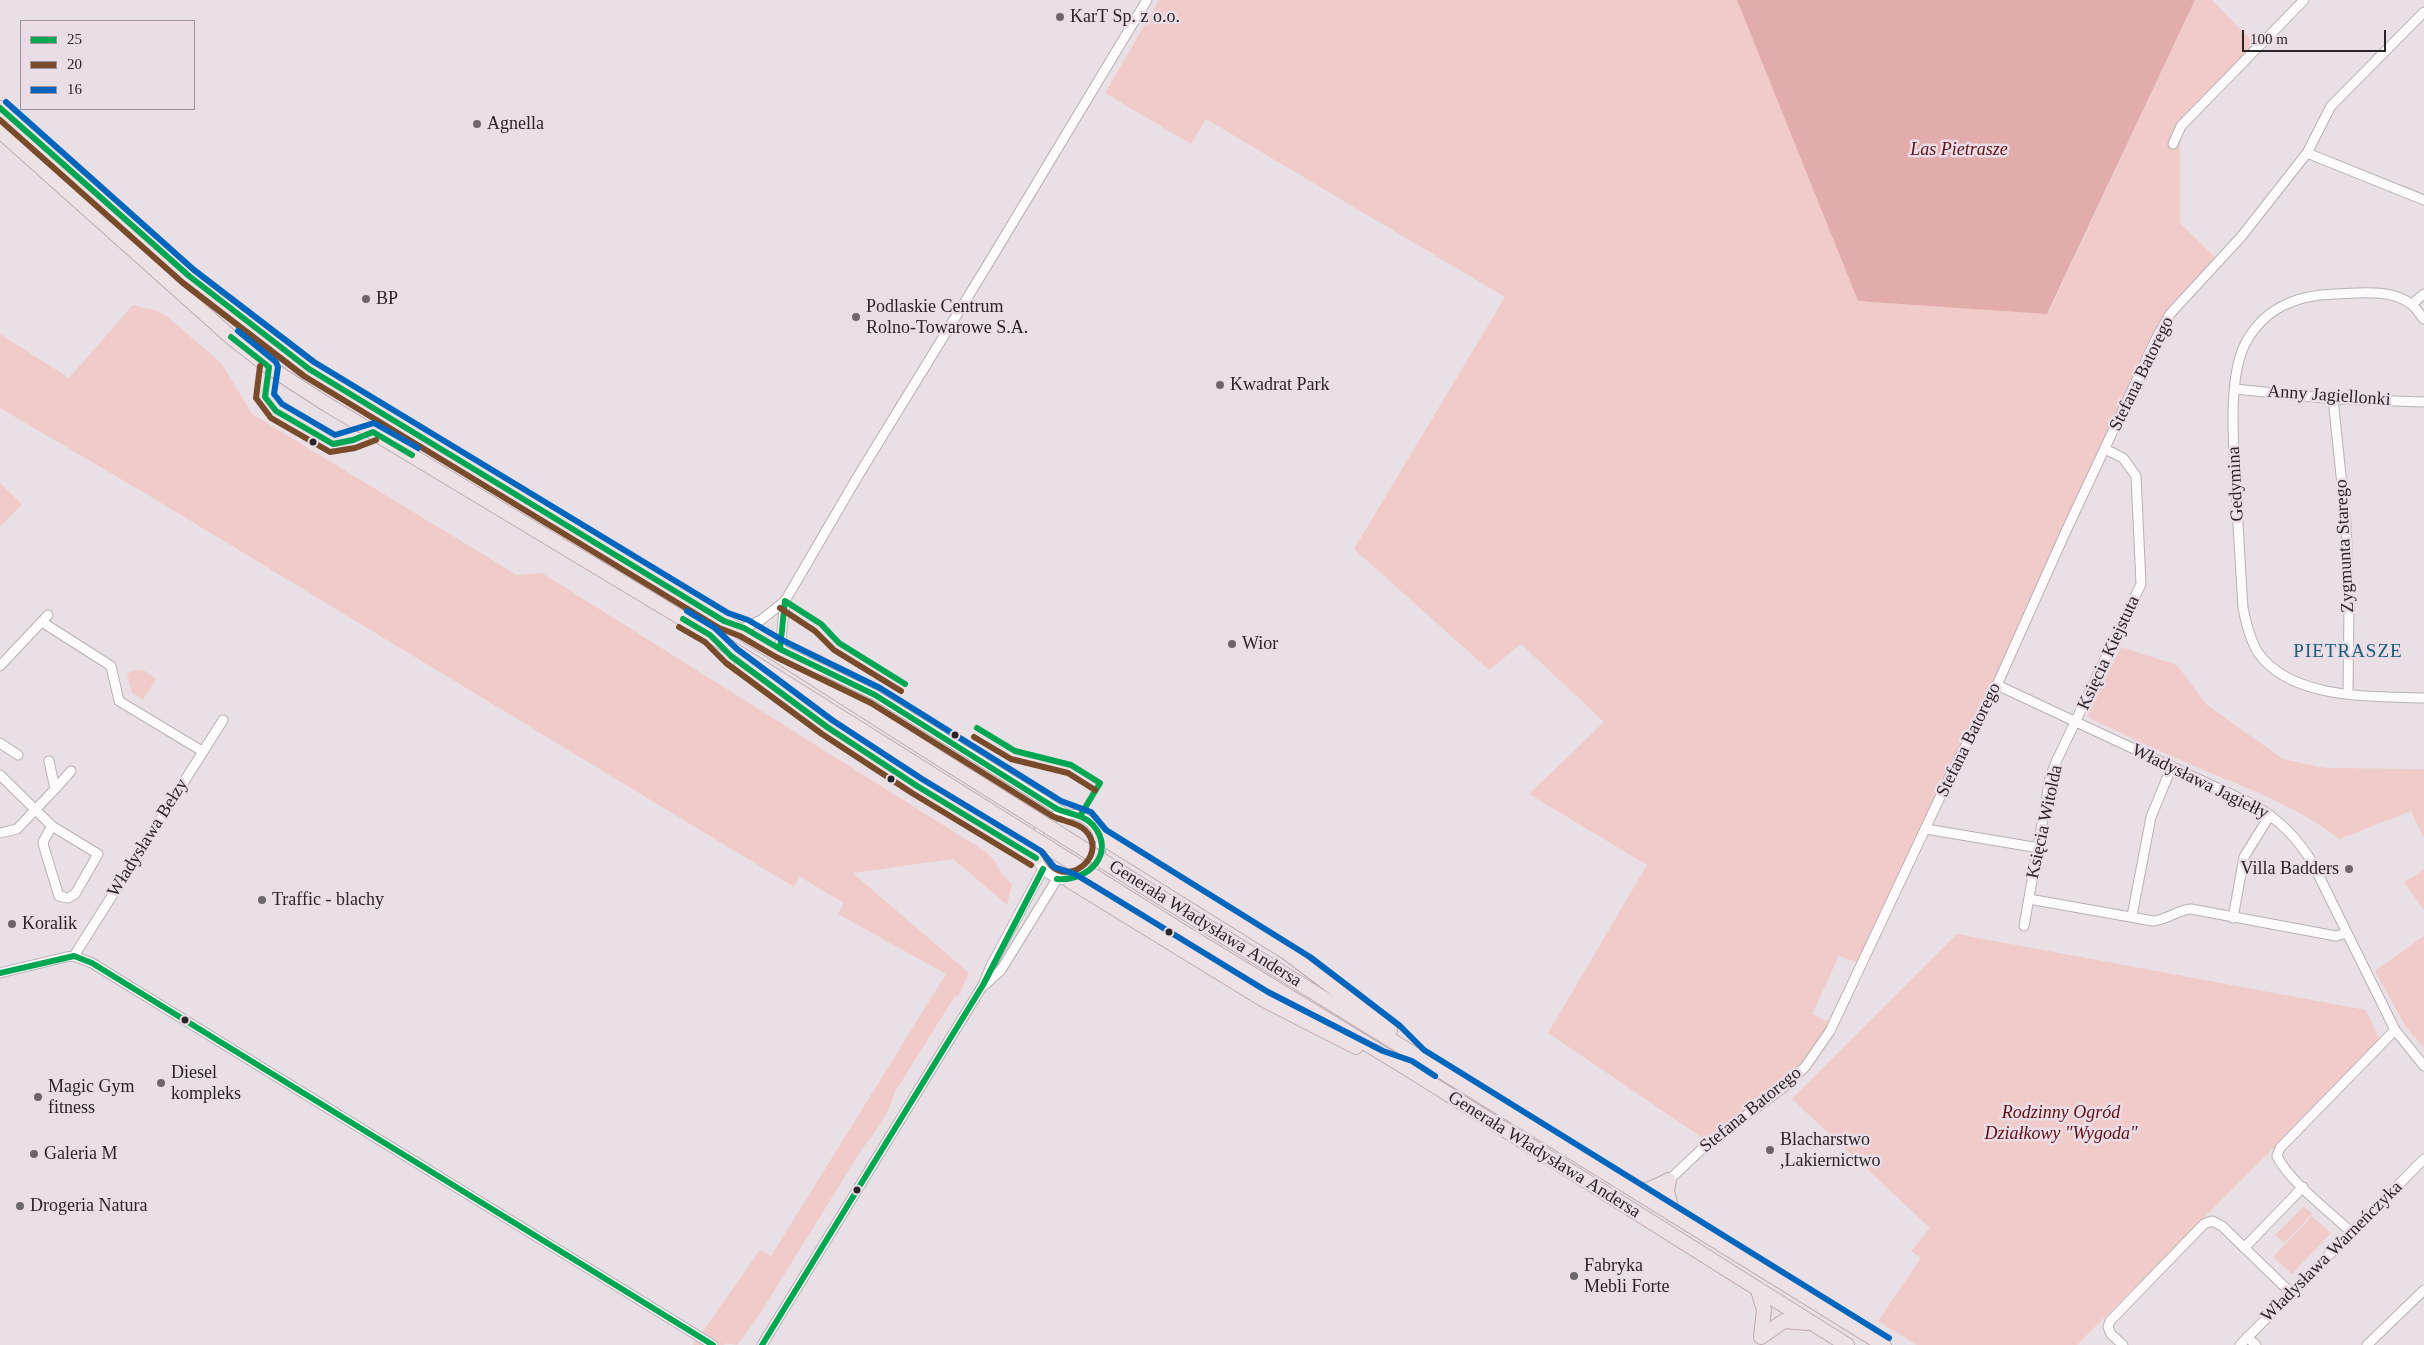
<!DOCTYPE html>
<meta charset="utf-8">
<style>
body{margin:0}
#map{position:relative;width:2424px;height:1345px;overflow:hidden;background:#e8e0e5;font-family:"Times New Roman",serif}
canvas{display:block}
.legend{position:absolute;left:20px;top:20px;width:175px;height:90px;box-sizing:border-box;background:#ebdde6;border:1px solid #9e939a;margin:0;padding:6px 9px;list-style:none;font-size:15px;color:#2a2528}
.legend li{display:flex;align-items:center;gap:10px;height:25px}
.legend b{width:25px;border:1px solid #9e939a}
.scale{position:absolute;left:2242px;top:30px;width:144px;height:22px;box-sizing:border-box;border:2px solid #2a2528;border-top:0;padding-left:6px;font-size:15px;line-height:18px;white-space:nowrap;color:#2a2528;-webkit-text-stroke:4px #ebdde6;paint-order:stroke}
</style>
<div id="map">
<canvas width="2424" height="1345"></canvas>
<ul class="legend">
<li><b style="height:6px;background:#00a651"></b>25</li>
<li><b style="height:6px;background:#7a4b2a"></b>20</li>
<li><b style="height:6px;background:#0065bd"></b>16</li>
</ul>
<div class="scale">100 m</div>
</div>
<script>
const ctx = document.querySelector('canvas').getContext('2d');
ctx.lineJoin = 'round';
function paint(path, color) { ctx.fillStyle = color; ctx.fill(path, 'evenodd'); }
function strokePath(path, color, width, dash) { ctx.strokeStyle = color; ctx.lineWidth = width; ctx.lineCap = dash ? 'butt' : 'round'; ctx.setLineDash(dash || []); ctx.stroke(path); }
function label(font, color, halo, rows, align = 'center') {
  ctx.font = font + ' "Times New Roman",serif'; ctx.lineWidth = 5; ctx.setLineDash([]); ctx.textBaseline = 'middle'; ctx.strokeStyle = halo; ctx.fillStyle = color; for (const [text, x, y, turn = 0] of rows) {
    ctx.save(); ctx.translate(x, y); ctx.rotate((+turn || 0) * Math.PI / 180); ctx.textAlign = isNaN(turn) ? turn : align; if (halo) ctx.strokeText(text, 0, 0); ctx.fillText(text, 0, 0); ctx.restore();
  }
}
const green = new Path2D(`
 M1159 0H1737L1858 301 2049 312 2195 0H2212L2258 47 2180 126V223L2220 262 2171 313 1862 964 1839 956 1812 1014 1833 1024 1804 1067 1710 1143 1548 1033 1647 865 1529 794 1604 722 1521 644 1489 670 1354 549 1505 297 1206 119 1191 144 1105 93Z
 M133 305 157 311 168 317 222 364 252 414 517 575 542 573 986 852 994 860 1002 874 1012 884 1007 905 953 859 853 873 969 973 958 997 955 996 895 1092C889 1114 874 1133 860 1152L758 1317 737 1345 726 1343 724 1345H693L760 1250 771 1256 946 974 838 914 844 903 800 877 794 887 153 498 0 408V334L69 378Z
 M0 483 22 504 0 527Z
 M2121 647 2177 665 2207 705 2283 759 2325 768 2424 769V838L2411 811 2339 839C2292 802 2239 786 2185 762 2152 748 2120 732 2087 717Z
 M142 669 156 679 143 700 132 693 127 673Z
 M2424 870V910L2404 882Z
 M1957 934 2366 1010 2380 1041 2077 1345H1917L1878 1321 1921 1258 1911 1251 1930 1228 1792 1099Z
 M2424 936V1048L2406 1027 2375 971Z
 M2304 1206 2312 1214 2284 1243 2275 1235Z
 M2312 1216 2331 1233 2292 1274 2273 1257Z`);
const forest = new Path2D(`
 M1737 0H2195L2047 314 1858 301Z`);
const minor = new Path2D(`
 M2173 144 2181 126 2304 0
 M2307 153 2424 200
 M2412 304 2424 294
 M2424 319C2420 315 2417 309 2412 305 2393 288 2358 293 2335 294 2296 295 2264 308 2245 344 2227 380 2234 450 2236 491 2238 530 2241 569 2243 608 2246 623 2250 641 2259 654 2293 700 2373 696 2424 698
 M2235 389 2333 399 2424 402
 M2333 399 2346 523 2349 605 2348 693
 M785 601 780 649 875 695 1066 814
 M42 622 111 666 119 701 202 751
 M744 628 761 620 785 601 858 476 988 264 1147 0
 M0 666 48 615
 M1997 685 2254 805C2280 820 2298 838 2313 864L2395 1030 2424 1066
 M0 743 18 755
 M0 775 52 826 98 854 75 894 68 898 59 896 57 890 44 847 43 842 52 826
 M55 789 71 771
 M1035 847a33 33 0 1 1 66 0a33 33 0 1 1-66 0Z
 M1926 829 2039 848
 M0 833 17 829 55 789 49 761
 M2029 899 2153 921C2167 920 2177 910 2191 909L2336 936 2347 933
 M2132 916 2151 817 2172 766
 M2233 918 2244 857 2270 815
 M2024 926 2050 778 2056 762 2141 584 2136 476 2123 458 2105 449
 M74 956 223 720
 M0 973 66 957 74 956 92 963 713 1345
 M986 984 1001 970 1057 879
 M1669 1180 1704 1147 1784 1087 1805 1067 1830 1031 1950 776 1997 685 2066 531 2157 337 2170 314 2241 237 2307 153 2331 106 2424 12
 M2351 1232C2331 1213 2288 1180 2277 1156L2280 1148 2395 1030
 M2244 1248 2303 1187
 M2247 1337 2256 1345
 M762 1345 983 985 991 966 1043 869
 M2123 1345 2111 1334 2108 1327 2110 1321 2204 1224 2212 1221 2222 1226 2291 1293
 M2240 1345 2424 1159
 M2367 1345 2424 1290`);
const highway = new Path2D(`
 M0 108C100 198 198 292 309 369L724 621 953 767
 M0 131 233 339 269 367 326 404 710 635 944 782
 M742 664C835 736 934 800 1036 858
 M1100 836 1286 952 1390 1030
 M1070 881 1264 1000 1356 1047
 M1192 917 1884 1345
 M1183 932 1408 1069 1847 1345
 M1669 1180 1667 1191 1673 1215
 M1635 1191 1648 1190 1669 1180
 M1758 1290 1764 1310 1761 1337
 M1761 1337 1784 1321 1808 1323`);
const highwayBridge = new Path2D(`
 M953 767 1192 917
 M944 782 1183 932`);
const bus1 = new Path2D(`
 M0 108 189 276 309 369 724 621 744 628 780 649 875 695 1057 809C1069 814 1084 815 1093 825 1117 853 1088 882 1057 879
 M231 337 269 367 265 397 276 411 333 444 353 440 373 432 412 455
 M683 619 710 635 731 656 827 727 917 786 1036 858
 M780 649 785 601 821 624 839 643 905 684
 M977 728 1015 751 1071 765 1100 783 1080 816
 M0 973 74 956 92 963 713 1345
 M762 1345 983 985 1043 869`);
const bus2 = new Path2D(`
 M0 120 183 283 304 376 719 628 740 636 776 657 871 703 1052 816C1062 821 1077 822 1085 830 1108 853 1073 885 1052 866 1049 862 1046 857 1043 853
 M260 366 256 398 271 418 330 452 355 448 376 440
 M780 608 815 631 834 650 901 691
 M679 627 705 642 726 663 822 734 912 793 1031 865
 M974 737 1011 759 1068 773 1095 790`);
const bus3 = new Path2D(`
 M6 102 194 270 314 362 728 613 748 620 784 641 880 688 1061 801 1091 812 1106 830 1310 957 1400 1026 1424 1050 1889 1338
 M238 331 276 362 278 367 274 394 282 404 335 435 374 423 418 448
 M687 611 715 628 737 649 832 720 922 779 1041 851 1054 867 1075 874 1268 992 1383 1051 1412 1061 1435 1076`);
const markers = [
 [1060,17,5,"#6c666a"],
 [477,124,5,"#6c666a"],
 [366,299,5,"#6c666a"],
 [856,317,5,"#6c666a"],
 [1220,385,5,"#6c666a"],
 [313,442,4.5,"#2a2528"],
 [1232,644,5,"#6c666a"],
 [955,735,4.5,"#2a2528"],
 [891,779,4.5,"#2a2528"],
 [2349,869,5,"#6c666a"],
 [262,900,5,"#6c666a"],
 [12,924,5,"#6c666a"],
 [1169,932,4.5,"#2a2528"],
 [185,1020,4.5,"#2a2528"],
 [161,1083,5,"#6c666a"],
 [38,1097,5,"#6c666a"],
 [1770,1150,5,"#6c666a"],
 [34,1154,5,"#6c666a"],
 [857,1190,4.5,"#2a2528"],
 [20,1206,5,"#6c666a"],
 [1574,1276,5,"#6c666a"]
];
const poiNames = [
 ["KarT Sp. z o.o.",1070,17],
 ["Agnella",487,124],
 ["BP",376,299],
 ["Podlaskie Centrum",866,307],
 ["Rolno-Towarowe S.A.",866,328],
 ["Kwadrat Park",1230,385],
 ["Wior",1242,644],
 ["Villa Badders",2339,869,"right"],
 ["Traffic - blachy",272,900],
 ["Koralik",22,924],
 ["Diesel",171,1073],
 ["kompleks",171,1094],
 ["Magic Gym",48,1087],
 ["fitness",48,1108],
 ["Blacharstwo",1780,1140],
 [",Lakiernictwo",1780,1161],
 ["Galeria M",44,1154],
 ["Drogeria Natura",30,1206],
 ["Fabryka",1584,1266],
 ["Mebli Forte",1584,1287]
];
const parkNames = [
 ["Las Pietrasze",1959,150],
 ["Rodzinny Ogród",2061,1113],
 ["Działkowy \"Wygoda\"",2061,1134]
];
const streetNames = [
 ["Stefana Batorego",2142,374,-64],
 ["Anny Jagiellonki",2329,396,4],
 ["Gedymina",2236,484,-93],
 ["Zygmunta Starego",2345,546,-93],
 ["Księcia Kiejstuta",2109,653,-65],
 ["Stefana Batorego",1969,740,-64],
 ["Władysława Jagiełły",2200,782,26],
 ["Księcia Witolda",2045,822,-78],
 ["Władysława Bełzy",148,838,-58],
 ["Generała Władysława Andersa",1205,924,32],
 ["Stefana Batorego",1751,1110,-39],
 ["Generała Władysława Andersa",1544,1155,32],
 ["Władysława Warneńczyka",2332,1252,-45]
];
const neighbourhoodNames = [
 ["PIETRASZE",2348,652]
];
paint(green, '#f1cbc9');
paint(forest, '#e1acab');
strokePath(minor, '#b7b1b5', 11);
strokePath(highway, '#bdacb2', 16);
strokePath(minor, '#fcfafb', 9);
strokePath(highway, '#ede1e5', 14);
strokePath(highwayBridge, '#bdacb2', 16, []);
strokePath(highwayBridge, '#ede1e5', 14);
strokePath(bus1, '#00a651', 6);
strokePath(bus2, '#7a4b2a', 6);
strokePath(bus3, '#0065bd', 6);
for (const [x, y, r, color] of markers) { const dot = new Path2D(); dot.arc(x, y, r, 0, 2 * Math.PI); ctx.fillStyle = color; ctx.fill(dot); strokePath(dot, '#ebdde6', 2); }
label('18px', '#2a2528', '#ebdde6', poiNames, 'left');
label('italic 18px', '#5f0f12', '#ebdde6', parkNames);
label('18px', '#2a2528', '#ebdde6', streetNames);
ctx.letterSpacing = '1px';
label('19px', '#1a5b79', '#ebdde6', neighbourhoodNames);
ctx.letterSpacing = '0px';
</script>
